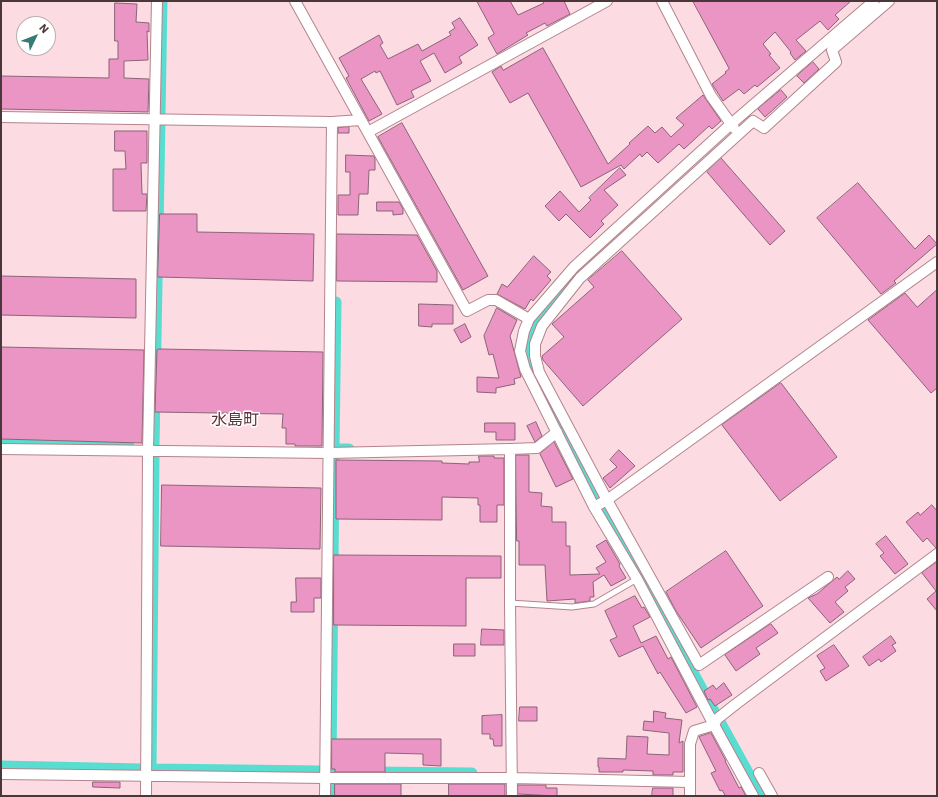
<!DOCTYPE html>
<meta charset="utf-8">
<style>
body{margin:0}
#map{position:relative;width:938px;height:797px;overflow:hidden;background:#fcdce2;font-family:"IBM Plex Sans",sans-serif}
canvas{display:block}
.frame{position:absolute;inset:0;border:2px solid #4b373a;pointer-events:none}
.north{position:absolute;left:16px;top:16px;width:40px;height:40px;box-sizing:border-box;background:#fff;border:1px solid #b7afb0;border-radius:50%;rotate:47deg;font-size:11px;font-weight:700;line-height:16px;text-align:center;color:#4b373a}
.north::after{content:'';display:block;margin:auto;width:14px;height:18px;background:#357c74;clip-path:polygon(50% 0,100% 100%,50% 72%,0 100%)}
</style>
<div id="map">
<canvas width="938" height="797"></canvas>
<div class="frame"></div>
<div class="north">N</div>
</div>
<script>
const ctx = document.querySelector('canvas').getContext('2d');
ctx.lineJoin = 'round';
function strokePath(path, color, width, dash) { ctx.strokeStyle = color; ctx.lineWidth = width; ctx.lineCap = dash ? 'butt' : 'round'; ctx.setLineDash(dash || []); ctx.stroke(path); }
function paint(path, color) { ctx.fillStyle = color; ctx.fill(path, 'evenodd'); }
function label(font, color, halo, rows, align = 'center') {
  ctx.font = font + ' "IBM Plex Sans","Noto Sans JP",sans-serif'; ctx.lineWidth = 3; ctx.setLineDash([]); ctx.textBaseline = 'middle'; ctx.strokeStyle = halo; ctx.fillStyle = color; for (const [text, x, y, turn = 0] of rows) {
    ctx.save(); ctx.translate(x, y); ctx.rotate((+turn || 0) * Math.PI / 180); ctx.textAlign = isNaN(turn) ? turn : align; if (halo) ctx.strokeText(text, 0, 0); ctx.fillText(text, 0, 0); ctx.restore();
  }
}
const canal = new Path2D(`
 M160 114 162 1
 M336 302 334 449H349
 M535 380C528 367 526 350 529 335 533 321 561 290 571 277
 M544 397 714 711
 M1 443 129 446
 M154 446 160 120
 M719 720 761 796
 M1 766 142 769
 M151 769 154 456
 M153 769 323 771
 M331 769 334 461
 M370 772 472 773
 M330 796V785`);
const building = new Path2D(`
 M477 1H510L518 15 544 3 542 1H564L570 14 547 26 545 23 526 33 528 35 497 54 488 38 494 34Z
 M693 1H851L835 15 839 19 828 30 820 21 796 40 806 51 795 60 790 53 791 52 775 32 763 44 771 54 769 55 780 68 757 87 755 85 744 94 739 89 723 101 712 84 726 73 725 72 729 69Z
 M115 3 137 4 136 22 149 23V32L147 31 148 60 124 61V78L149 79 148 112 1 109V76L109 78V59H118V41H115Z
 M460 18 478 45 459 57 462 63 445 73 434 53 420 61 431 81 411 91 414 97 397 105 380 71 376 73 375 71 361 79 382 114 369 121 346 78 349 76 339 58 379 35 383 43 380 45 388 59 418 44 422 51 451 35 449 32 455 28 452 23Z
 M543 48 608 164 630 144 629 143 648 126 655 133 662 127 671 137 684 125 676 118 703 95 721 121 712 129 709 126 684 149 679 144 658 163 647 152 642 157 640 154 624 169 621 165 581 187 528 93 510 103 492 72 501 66 503 70Z
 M813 62 819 69 804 83 797 76Z
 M781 90 787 97 765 117 758 109Z
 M402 123 488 276 463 290 378 137Z
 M349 127V133H338V128Z
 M115 131H147V163H141L142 194H147L146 211H113V169H126L125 151H115Z
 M346 155 374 156 375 159V170H369L368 194H359L358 215H338V195H350V172H346Z
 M721 158 785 231 770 245 707 172Z
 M620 168 626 175 604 190 618 205 601 221 604 224 590 238 566 214 559 221 545 206 560 191 579 212 591 200 589 198Z
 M858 183 915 249 929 235 937 244 894 281 896 283 881 294 817 218Z
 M377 202H399L403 209V214L393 215V211H377Z
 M160 214H197V232L314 234 313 281 158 277Z
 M337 234 417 235 437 271V282L337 281Z
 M622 251 682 319 583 406 543 360 542 356 564 337 552 324 594 287 588 280Z
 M534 256 551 272 547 276 551 280 533 301 531 299 525 309 497 294 502 284 507 287Z
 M1 276 136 279V318L1 315Z
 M937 290V388L931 393 868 320 905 293 917 307Z
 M419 304 453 305V324H432V327L419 326Z
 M497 308 517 320 510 336 521 377 514 379 515 384 496 388V393L477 392V377L499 378 493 354 489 355 484 336Z
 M465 324 471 337 461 343 454 330Z
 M1 347 144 350 142 443 1 439Z
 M159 349 323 352 322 446H295V444H286V428H282L283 414 155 412 157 350Z
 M781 383 837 457 780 501 722 425Z
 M536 422 542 436 535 442 527 426Z
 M485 423H515V440H496V432H485Z
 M554 442 573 479 556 487 540 454Z
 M619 450 635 466 610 488 603 478 617 467 610 460Z
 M516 455H529V492L542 493 541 506 552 507V522H566V546H570V575L600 574 596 568 606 562 596 546 606 540 620 564 619 566 626 578 611 586 604 575 593 582 594 597H590V601L575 603V599L547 601 545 565H519V541H517Z
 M479 456H494V458H504V505H497V522H480V505H478V498L442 497V520L336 519V460L442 461V463L469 464V462H479Z
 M162 485 321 488 320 549 161 546Z
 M932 505 937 511V548H936L927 538 923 542 906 522 918 512 920 515Z
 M886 536 908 564 895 574 880 556 884 553 876 544Z
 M726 551 763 606 701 648 676 611 666 592Z
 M334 555 501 556V578H466V626L334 625Z
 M937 562V611L927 599 936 591 922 573Z
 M848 571 855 579 845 587 848 591 835 602 844 612 830 623 808 598 817 594 837 577 839 579Z
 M296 578H321V598H314V612H291V602H296Z
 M635 596 642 608 644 607 650 617 633 626 641 643 656 636 668 659 671 657 697 707 686 713 660 672 658 674 643 646 619 657 610 640 617 637 605 611Z
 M771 624 778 633 756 648 760 654 736 671 725 655Z
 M482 629 504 630V645H481Z
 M891 636 896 643 892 645 896 651 881 662 879 659 869 666 863 657Z
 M454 644H475V656H454Z
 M834 645 849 666 826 681 820 671 825 668 817 656Z
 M724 683 732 695 715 706 710 699 708 700 704 691 713 685 716 689Z
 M520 707H537V721H519Z
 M654 711 666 713 665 718 682 720 679 743 683 741V772H673V775H653V771L623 770V772H599V767H598V758L626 759 627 736 648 737 647 754 669 755V733L643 730 644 721 653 722Z
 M502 715V746H494L493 739H490V734H482V716Z
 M711 733 726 761H725L739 788 741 787 746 796H723L725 795 722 790 720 791 711 773 716 771 699 737Z
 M332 739H441V766L423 765V754L385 753V772H335V769H332Z
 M93 782H120V788L93 787Z
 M335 784H401V796H335Z
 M449 784H505V796H449Z
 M518 785H546V788H557V796L518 794Z
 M653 788H673V796H652Z`);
const lane = new Path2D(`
 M510 603 572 607 594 604 637 579`);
const street = new Path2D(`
 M295 1 467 311 488 300H496L529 319
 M662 1 711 96 734 128
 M1 117 332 122 361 120
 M368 132 607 1
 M1 449 329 453 510 449 537 448 557 432
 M510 449V603L512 796
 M594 507 607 500 937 262
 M828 577 699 665 607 500 539 372 535 356V344L542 326 580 278 753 121 764 128 836 62 832 50 889 1
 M759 773 772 796
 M1 774 326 778H513L690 782V744L694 731 714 725 717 719 736 704 937 554
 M146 796 148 451 157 1
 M325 796 332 122
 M690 796V782
 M753 796 714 725 637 579 594 507 525 369 520 351 524 331 529 319 574 267 731 124 874 1`);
const quarterNames = [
 ["水島町",235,420]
];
strokePath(canal, '#58ddd0', 11);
paint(building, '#ea95c4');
strokePath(building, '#8b6378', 1);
strokePath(lane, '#b3848d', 7);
strokePath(street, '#b3848d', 12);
strokePath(lane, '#fff', 5);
strokePath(street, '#fff', 10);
label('16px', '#5a323b', '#fff', quarterNames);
</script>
